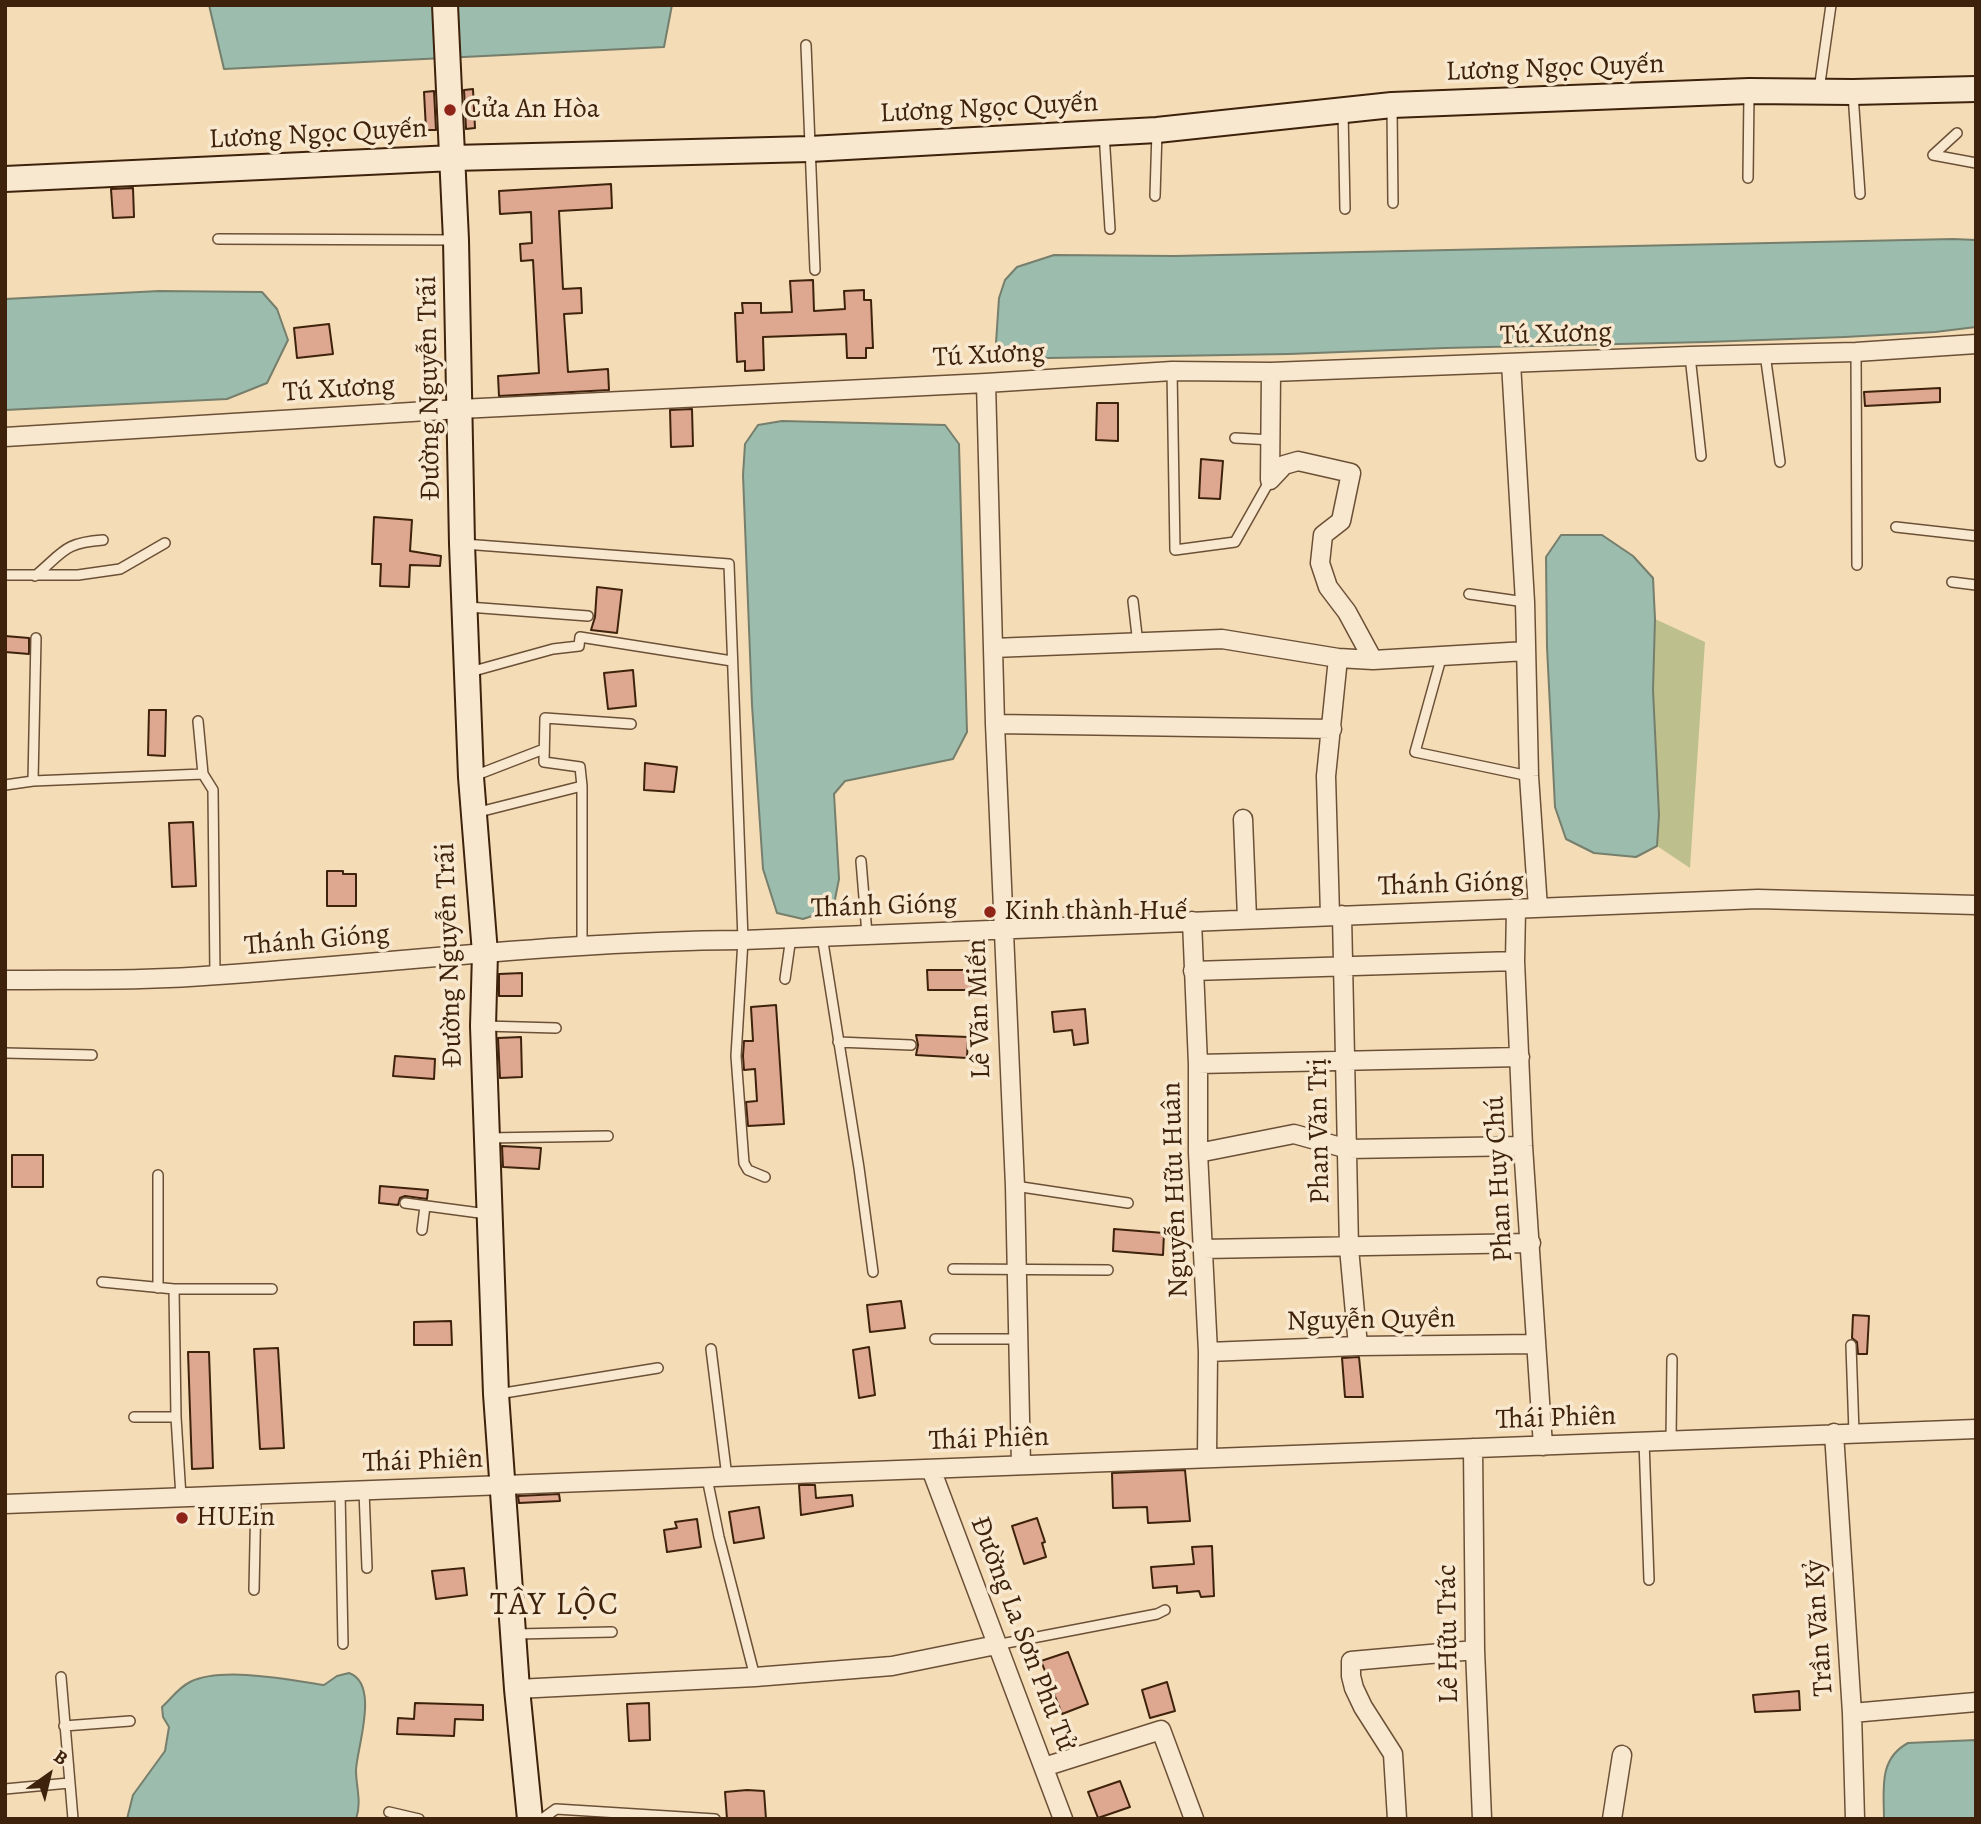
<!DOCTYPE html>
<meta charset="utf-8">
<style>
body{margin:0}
#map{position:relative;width:1981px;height:1824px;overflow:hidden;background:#f4dcb7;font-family:Alegreya,serif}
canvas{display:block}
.frame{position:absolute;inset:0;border:7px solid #3e220b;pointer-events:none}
.north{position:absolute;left:14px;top:1740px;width:70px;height:70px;-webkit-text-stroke:5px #f8e8d0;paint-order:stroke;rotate:34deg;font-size:19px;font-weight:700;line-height:28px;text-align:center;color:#3e220b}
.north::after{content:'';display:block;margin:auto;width:24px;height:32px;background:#3e220b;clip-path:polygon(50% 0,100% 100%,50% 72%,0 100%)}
</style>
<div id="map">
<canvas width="1981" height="1824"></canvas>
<div class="frame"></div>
<div class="north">B</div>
</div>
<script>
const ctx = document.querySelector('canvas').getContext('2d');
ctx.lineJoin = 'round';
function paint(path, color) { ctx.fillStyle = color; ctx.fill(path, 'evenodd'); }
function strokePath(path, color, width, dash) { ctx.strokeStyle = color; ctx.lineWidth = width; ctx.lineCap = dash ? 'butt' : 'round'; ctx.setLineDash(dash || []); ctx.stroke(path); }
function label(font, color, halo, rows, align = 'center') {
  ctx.font = font + ' Alegreya,serif'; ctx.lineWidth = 7; ctx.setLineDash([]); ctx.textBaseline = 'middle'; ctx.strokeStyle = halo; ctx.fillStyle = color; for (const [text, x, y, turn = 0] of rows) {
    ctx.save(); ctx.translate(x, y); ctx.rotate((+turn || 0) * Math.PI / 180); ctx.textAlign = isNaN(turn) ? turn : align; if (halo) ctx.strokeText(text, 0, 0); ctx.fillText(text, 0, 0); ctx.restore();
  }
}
const green = new Path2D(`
 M1655 619 1705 642 1690 868 1657 846 1659 815 1653 690Z`);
const water = new Path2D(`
 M209 5H672L664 47 224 69Z
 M1953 239 1976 240V327L1935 332 1845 337 1706 342 1445 348 1289 354 1048 358 1008 354 996 343 999 298 1005 280 1017 267 1054 255 1174 256Z
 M159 291 262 292 277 309 288 340 267 383 227 399 5 410V299Z
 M782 421 945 425 959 444 967 732 953 759 845 781 834 794 839 879 833 909 803 919 777 913 763 869 752 705 743 475 745 444 758 425Z
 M1561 535H1602L1633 556 1653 578 1655 619 1653 690 1659 815 1657 846 1636 857 1594 853 1566 839 1555 807 1547 647 1546 557Z
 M349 1673C380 1684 357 1747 356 1770 356 1787 362 1802 356 1819H127L133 1795 165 1751 169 1727 163 1717 162 1707C172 1698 178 1688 190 1682 222 1666 290 1680 324 1685L337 1676Z
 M1976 1740V1819H1884C1884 1790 1878 1759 1908 1743Z`);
const building = new Path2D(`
 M473 89 475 128 466 129 464 90Z
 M434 91 436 130H426L424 92Z
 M611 184 612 208 559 211 563 289 581 288 582 313 564 314 568 372 608 369 609 390 499 396 498 376 539 373 533 260 521 261 520 244 532 243 531 212 500 214 499 191Z
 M133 188 134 217 113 218 111 189Z
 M813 280 814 311 845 309 844 291 864 290V300H871L873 348H866V358H847L846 334 763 337 764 370 745 371V361L737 362 735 313H743L742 303H761V313L792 312 790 281Z
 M329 324 333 354 297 358 294 328Z
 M1940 388V402L1865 406 1864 392Z
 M1097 403H1118V441L1096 440Z
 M692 409 693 446 671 447 670 410Z
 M1201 459 1223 461 1220 499 1199 498Z
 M374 517 412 520 410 551 441 556 440 566 410 565 409 587 380 586 381 564H372Z
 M597 587 622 590 617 633 591 630 595 617Z
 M5 636 29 638V654L5 652Z
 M633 670 636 706 608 709 604 673Z
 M149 710H166L165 756 148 755Z
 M645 763 677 767 674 792 644 790Z
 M193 822 196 886 172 887 169 823Z
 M327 871H343V874H356V906H327Z
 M927 970H971L972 990H928Z
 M522 973V996H499V974Z
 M776 1005 784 1124 748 1126 746 1102 757 1101 755 1069 744 1070 743 1056 744 1041H753L751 1007Z
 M1085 1009 1088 1043 1074 1045 1072 1030 1054 1032 1052 1012Z
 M916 1035 968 1037 967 1058 916 1055 918 1045Z
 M521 1037 522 1077 500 1078 498 1038Z
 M395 1056 435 1059 434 1079 393 1076Z
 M502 1146 541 1148 539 1169 503 1167Z
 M12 1155H43V1187H12Z
 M380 1186 428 1190 427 1199 405 1196 400 1198 398 1205 379 1203Z
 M1114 1229 1164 1233 1163 1255 1113 1251Z
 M901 1301 905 1328 870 1332 867 1305Z
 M1853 1315 1869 1316 1867 1354H1858L1857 1342 1852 1338Z
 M451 1321 452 1345H414V1322Z
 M869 1347 875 1395 859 1398 853 1350Z
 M278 1348 284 1448 260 1449 254 1349Z
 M188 1352H209L213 1468 192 1469Z
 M1359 1357 1363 1397H1345L1342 1358Z
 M1185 1470 1190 1521 1148 1523 1147 1507 1113 1508 1112 1473Z
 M799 1485H815L816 1498 852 1495 853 1506 801 1515Z
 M559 1494 560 1501 519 1503 518 1496Z
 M759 1507 764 1538 734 1543 729 1512Z
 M1037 1518 1045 1542 1042 1543 1046 1557 1024 1564 1012 1526Z
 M697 1519 701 1547 667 1552 664 1530 677 1528 675 1522Z
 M1212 1546 1214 1596 1201 1597 1199 1591 1177 1593V1586L1153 1588 1151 1567 1194 1564 1192 1547Z
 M464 1568 467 1595 436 1599 432 1571Z
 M1068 1652 1088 1704 1062 1714 1041 1661Z
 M1167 1682 1175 1711 1150 1718 1142 1690Z
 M1799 1691 1800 1710 1755 1712 1753 1695Z
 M415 1703 483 1705V1720L455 1719 454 1736 397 1734 398 1718 414 1719Z
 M649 1703 650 1740 629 1741 627 1704Z
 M1120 1781 1130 1807 1098 1818 1088 1792Z
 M747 1790 764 1791 766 1819H727L725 1792Z`);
const lane = new Path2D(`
 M806 45 815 270
 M1819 90 1831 5
 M1853 94 1860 194
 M1392 107 1393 203
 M1343 111 1345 209
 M1104 133 1110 229
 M1957 133 1933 155 1976 163
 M1748 178 1749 93
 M1155 196 1157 131
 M218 239 455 240
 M1856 352 1857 565
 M1765 354 1780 462
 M1690 356 1701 456
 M1172 371 1175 550 1235 542 1270 480
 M1235 438 1272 440
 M1896 527 1976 536
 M464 544 729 564 743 940 736 1056 744 1163 748 1170 765 1177
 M5 575H78L120 569 165 543
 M35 576C64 552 63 543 103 540
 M1952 582 1976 585
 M1469 594 1525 602
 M1133 601 1138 644
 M468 607 588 616
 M1442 655 1415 752 1529 776
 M470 672 553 649 579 646 580 637 732 661
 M198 721 203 774 213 790 215 976
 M474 776 544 749
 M33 781 36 638
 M5 785 33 781 203 774
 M475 813 582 786
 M861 861 867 934
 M822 936 859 1168 873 1272
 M582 945V786L580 767 544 762 545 718 631 724
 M785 979 791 937
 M484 1026 556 1028
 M838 1042 911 1045
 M5 1053 92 1055
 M487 1138 608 1136
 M158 1175V1288
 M1015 1186 1128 1203
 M405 1203 487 1214
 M422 1230 425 1206
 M953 1269 1108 1270
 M102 1282 174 1289H272
 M174 1289 176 1417 181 1497
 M935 1339H1019
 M1851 1345 1854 1433
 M711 1349 727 1477
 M498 1394 658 1368
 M134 1417H176
 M1671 1440 1672 1359
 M1644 1441 1649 1580
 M707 1478 719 1537 755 1677
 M364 1491 367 1568
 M340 1492 343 1644
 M254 1590 256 1495
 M516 1634 612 1632
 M996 1645 1157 1614 1165 1610
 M61 1677 73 1819
 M64 1726 130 1721
 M5 1789 69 1783
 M389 1812 419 1819
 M542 1819 556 1809 715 1819`);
const street = new Path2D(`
 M1511 363 1525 602 1529 776 1538 908
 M986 383 995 724 1015 1186 1021 1465
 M5 437 460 409 986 383 1172 371 1271 372 1690 356 1856 352 1976 344
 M1270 480 1284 465 1298 461 1351 473 1341 521 1323 535 1320 563 1328 587 1347 612 1373 660
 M1270 480 1271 372
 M993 648 1222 639 1338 658 1373 660 1526 651
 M995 724 1332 729
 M1243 819 1247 918
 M1516 909 1515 961 1523 1146 1543 1446
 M1330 915 1326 776 1338 658
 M1342 915 1349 1248 1358 1346
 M1192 921 1198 1064V1153L1208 1352 1207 1458
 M1193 971 1515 961
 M5 980C76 979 147 981 218 975 393 963 567 941 743 940L1758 899 1976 905
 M1198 1064 1520 1057
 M1198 1153 1294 1134 1348 1149 1523 1146
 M1203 1249 1531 1243
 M1208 1352 1358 1346 1536 1344
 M1834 1433 1852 1713 1855 1819
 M1473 1448 1475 1650 1482 1819
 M931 1469 1063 1819
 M5 1504 1976 1429
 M517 1689 755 1677 892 1666 996 1645
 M1852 1713 1976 1702
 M1044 1767 1161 1730 1194 1819
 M1397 1819 1393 1754 1363 1707 1354 1688 1351 1676V1661L1475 1650
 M1612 1819 1622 1755`);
const secondary = new Path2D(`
 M445 5 456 240 462 544 471 777 485 953 483 1026 496 1394 517 1689 530 1819
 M5 179 453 158 810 149 1157 130 1392 105 1749 91 1853 92 1976 89`);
const markers = [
 [450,110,7,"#8f2418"],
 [990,912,7,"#8f2418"],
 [182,1518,7,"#8f2418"]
];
const streetNames = [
 ["Lương Ngọc Quyến",1555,69,-2],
 ["Lương Ngọc Quyến",989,109,-3],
 ["Lương Ngọc Quyến",318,135,-3],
 ["Tú Xương",1556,335,-2],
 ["Tú Xương",989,356,-3],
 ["Đường Nguyễn Trãi",430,388,-91],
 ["Tú Xương",339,390,-4],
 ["Thánh Gióng",1451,885,-2],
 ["Thánh Gióng",884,907,-2],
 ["Thánh Gióng",317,941,-5],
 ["Đường Nguyễn Trãi",450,955,-92],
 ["Lê Văn Miến",980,1009,-92],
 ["Phan Văn Trị",1320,1131,-91],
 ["Phan Huy Chú",1500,1179,-93],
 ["Nguyễn Hữu Huân",1176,1190,-92],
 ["Nguyễn Quyền",1371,1321,-1],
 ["Thái Phiên",1556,1419,-2],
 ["Thái Phiên",989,1440,-2],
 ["Thái Phiên",423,1462,-2],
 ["Trần Văn Kỷ",1820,1628,-94],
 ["Đường La Sơn Phu Tử",1022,1634,69],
 ["Lê Hữu Trác",1449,1634,-91]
];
const poiNames = [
 ["Cửa An Hòa",464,110],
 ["Kinh thành Huế",1004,912],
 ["HUEin",196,1518]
];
const quarterNames = [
 ["TÂY LỘC",555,1606]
];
paint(green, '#bdc08d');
paint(water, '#9cbcad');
strokePath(water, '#767e6c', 2);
paint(building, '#dea790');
strokePath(building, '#3e220b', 2);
strokePath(lane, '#6c5036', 12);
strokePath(street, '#6c5036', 21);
strokePath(secondary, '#3e220b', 28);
strokePath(lane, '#f8e8d0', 9);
strokePath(street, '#f8e8d0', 18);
strokePath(secondary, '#f8e8d0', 24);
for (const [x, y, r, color] of markers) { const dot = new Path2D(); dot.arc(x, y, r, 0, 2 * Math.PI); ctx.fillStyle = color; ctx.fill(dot); strokePath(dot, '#f8e8d0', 2.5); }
label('28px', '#3e220b', '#f8e8d0', streetNames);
label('28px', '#3e220b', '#f8e8d0', poiNames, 'left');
ctx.letterSpacing = '2px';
label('32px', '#3e220b', '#f8e8d0', quarterNames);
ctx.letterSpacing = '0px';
</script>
